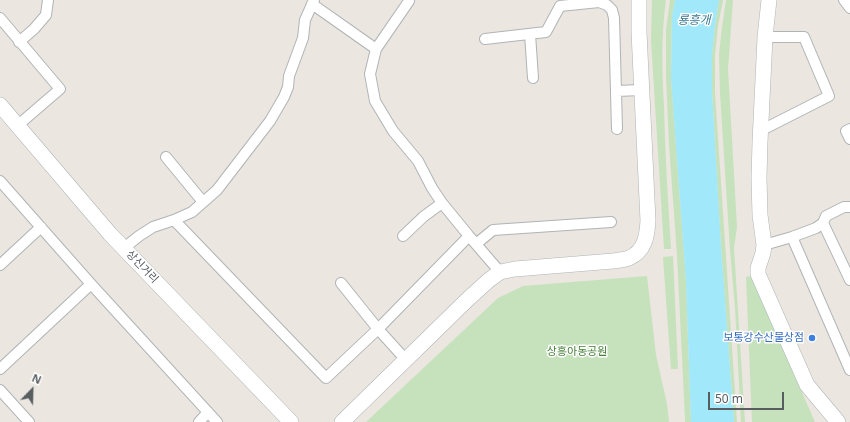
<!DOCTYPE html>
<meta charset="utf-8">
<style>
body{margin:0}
#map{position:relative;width:850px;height:422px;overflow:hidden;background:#ebe6df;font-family:"Noto Sans",sans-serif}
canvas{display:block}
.north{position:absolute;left:12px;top:370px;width:40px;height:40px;-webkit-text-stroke:3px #fff;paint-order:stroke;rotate:23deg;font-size:11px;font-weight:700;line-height:16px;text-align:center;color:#585d60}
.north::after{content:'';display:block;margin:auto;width:14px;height:18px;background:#585d60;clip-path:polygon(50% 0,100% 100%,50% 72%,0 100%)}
.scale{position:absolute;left:708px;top:392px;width:76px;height:18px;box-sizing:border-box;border:2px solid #585d60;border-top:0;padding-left:5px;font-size:12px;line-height:14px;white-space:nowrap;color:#585d60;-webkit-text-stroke:3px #fff;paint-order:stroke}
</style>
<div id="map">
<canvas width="850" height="422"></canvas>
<div class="north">N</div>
<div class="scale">50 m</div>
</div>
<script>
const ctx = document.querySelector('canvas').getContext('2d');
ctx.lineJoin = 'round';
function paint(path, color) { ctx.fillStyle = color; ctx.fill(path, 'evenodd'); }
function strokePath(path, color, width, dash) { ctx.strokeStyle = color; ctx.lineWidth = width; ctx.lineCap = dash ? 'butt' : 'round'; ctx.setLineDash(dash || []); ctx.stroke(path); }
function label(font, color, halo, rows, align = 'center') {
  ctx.font = font + ' "Noto Sans","Noto Sans KR",sans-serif'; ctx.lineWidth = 3; ctx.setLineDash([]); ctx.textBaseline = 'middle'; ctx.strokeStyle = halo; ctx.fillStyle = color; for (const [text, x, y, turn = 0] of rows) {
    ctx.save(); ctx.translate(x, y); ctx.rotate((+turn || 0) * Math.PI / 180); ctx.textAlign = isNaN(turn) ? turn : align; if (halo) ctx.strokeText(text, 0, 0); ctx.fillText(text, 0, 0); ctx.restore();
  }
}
const green = new Path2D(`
 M652 0H666C661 35 662 71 664 106 665 154 668 202 671 249H664L651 40Z
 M670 0H675L672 16 671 78 686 282 691 422H685V419L677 255 669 145 666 76V30Z
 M719 0H723L718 26 715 55V93L737 422H734L721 247 712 92V54L715 25Z
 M726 0H733L728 69 737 227 734 248 745 422H741L735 308 730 250 720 93 719 54 722 27Z
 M673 256 678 369H671L663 257Z
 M647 276 656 355 667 404 669 422H366L498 298 523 286Z
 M751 276 815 422H752L746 277Z`);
const water = new Path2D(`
 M675 0H719L715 25 712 54V92L721 247 734 422H691L686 282 671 78 672 16Z`);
const street = new Path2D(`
 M844 0 850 8
 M409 1 376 49 370 74 375 101 393 131 418 161 432 188 442 203 469 236 500 272
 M312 4 376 49
 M0 18 60 89 17 126
 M530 34 533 78
 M485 39 546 32 560 6 599 2 607 5 612 10 614 18 617 129
 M19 42 34 29 46 15 48 0
 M616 91 642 90
 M850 129 846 131 850 139
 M760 131 829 96 804 37H765
 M166 157 203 202
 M0 181 91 284 217 422
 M174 220 326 378 378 329 469 236
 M823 223 850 280
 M403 236 423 217 442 203
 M792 237 850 370
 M476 244 493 230 611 222
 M764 245 792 237 816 228 823 223 826 216 844 207H850
 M124 248 139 236 153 227 174 220 192 212 217 190 270 121 284 97 288 87 289 76 303 38 305 20 314 0
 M0 265 41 227
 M341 283 378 329 406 360
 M0 369 91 284
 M0 390 29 422
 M199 422 208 412`);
const secondary = new Path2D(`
 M769 0 765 37 760 142 759 178 760 215 764 245 763 253 758 268V274L807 385 838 422
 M0 105 110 234 291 422
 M342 422 468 299 489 280 500 272 515 269 613 261C618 260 624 260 629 258 645 251 647 236 648 221L639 32V0`);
const markers = [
 [812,338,4,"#3f7fe0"]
];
const streetNames = [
 ["상신거리",142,267,46]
];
const shopNames = [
 ["보통강수산물상점",804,338]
];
const parkNames = [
 ["상흥아동공원",577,352]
];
const waterNames = [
 ["룡흥개",694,21]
];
paint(green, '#c5e2bc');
paint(water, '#a0e8fa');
strokePath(street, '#b0b4b7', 12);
strokePath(secondary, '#afb4b7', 16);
strokePath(street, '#fff', 10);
strokePath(secondary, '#fff', 15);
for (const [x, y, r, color] of markers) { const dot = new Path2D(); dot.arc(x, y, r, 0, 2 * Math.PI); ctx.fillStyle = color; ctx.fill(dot); strokePath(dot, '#fff', 1.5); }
label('11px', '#585d60', '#fff', streetNames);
label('11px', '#366cbe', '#fff', shopNames, 'right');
label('11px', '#457f38', '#fff', parkNames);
label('italic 12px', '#387890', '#fff', waterNames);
</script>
